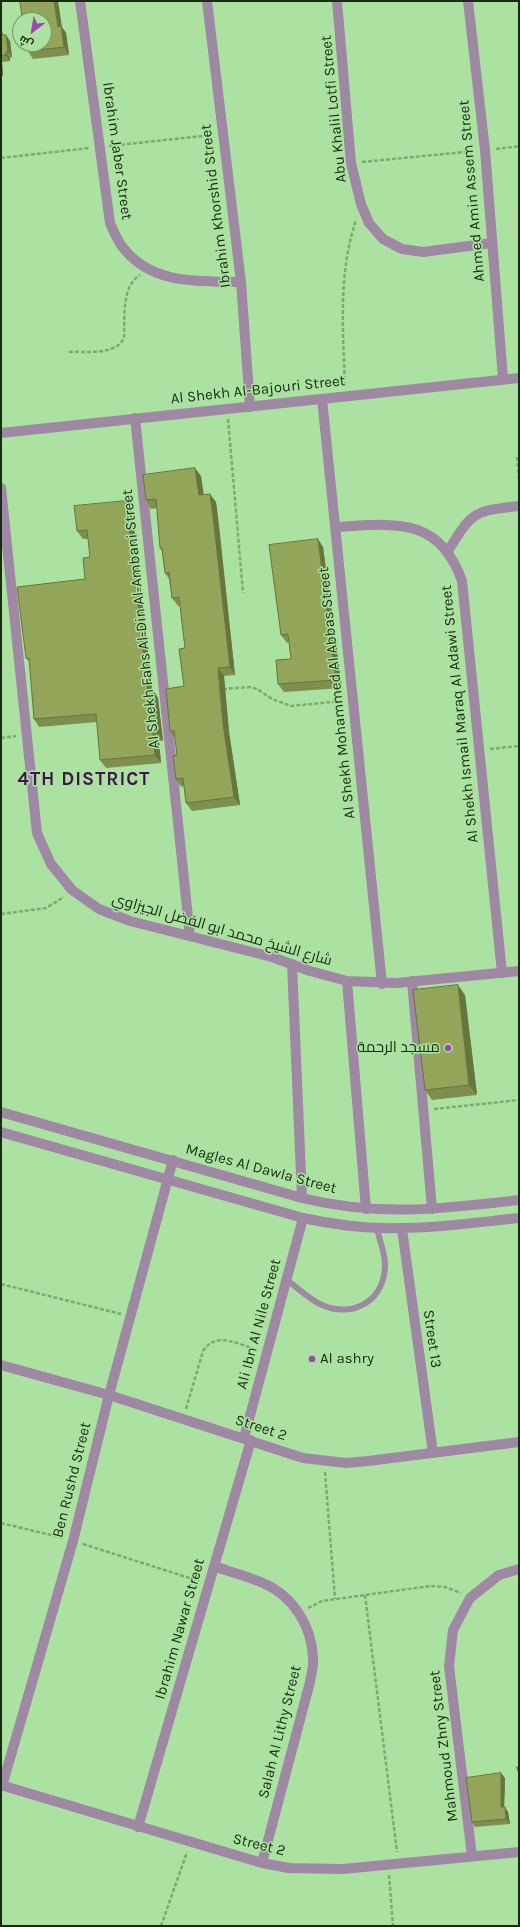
<!DOCTYPE html>
<meta charset="utf-8">
<style>
body{margin:0}
#map{position:relative;width:520px;height:1927px;overflow:hidden;background:#ace2a1;font-family:Karla,Cairo,sans-serif}
canvas{display:block}
.frame{position:absolute;inset:0;border:2px solid #172c12;pointer-events:none}
.north{position:absolute;left:12px;top:12px;width:40px;height:40px;box-sizing:border-box;background:#ace2a1;border:1px solid #709968;border-radius:50%;rotate:211deg;font-size:11px;font-weight:700;line-height:16px;text-align:center;color:#172c12}
.north::after{content:'';display:block;margin:auto;width:14px;height:18px;background:#9f46b2;clip-path:polygon(50% 0,100% 100%,50% 72%,0 100%)}
</style>
<div id="map">
<canvas width="520" height="1927"></canvas>
<div class="frame"></div>
<div class="north">ش</div>
</div>
<script>
const ctx = document.querySelector('canvas').getContext('2d');
ctx.lineJoin = 'round';
function strokePath(path, color, width, dash) { ctx.strokeStyle = color; ctx.lineWidth = width; ctx.lineCap = dash ? 'butt' : 'round'; ctx.setLineDash(dash || []); ctx.stroke(path); }
function paint(path, color) { ctx.fillStyle = color; ctx.fill(path, 'evenodd'); }
function label(font, color, halo, rows, align = 'center') {
  ctx.font = font + ' Karla,Cairo,sans-serif'; ctx.lineWidth = 3; ctx.setLineDash([]); ctx.textBaseline = 'middle'; ctx.strokeStyle = halo; ctx.fillStyle = color; for (const [text, x, y, turn = 0] of rows) {
    ctx.save(); ctx.translate(x, y); ctx.rotate((+turn || 0) * Math.PI / 180); ctx.textAlign = isNaN(turn) ? turn : align; if (halo) ctx.strokeText(text, 0, 0); ctx.fillText(text, 0, 0); ctx.restore();
  }
}
const path = new Path2D(`
 M109 146 212 135
 M496 149 519 146
 M1 158 89 148
 M362 162 475 151
 M69 352C86 351 115 356 124 338 125 319 121 286 140 275
 M345 386C343 330 338 274 356 220
 M228 419 243 593
 M517 457 519 480
 M223 689 250 687 257 689 272 699 291 706 342 701
 M1 738 16 736
 M490 749 519 746
 M1 914 46 908 64 897
 M434 1109 519 1100
 M1 1284 121 1314
 M186 1409 203 1351C216 1331 238 1344 257 1350
 M325 1472 335 1599
 M1 1523 63 1538
 M83 1544 199 1581
 M365 1595 397 1852
 M308 1608 322 1601 430 1586 445 1587 461 1593
 M389 1875 393 1926
 M161 1926 187 1852`);
const lane = new Path2D(`
 M287 1280C298 1288 310 1300 322 1305 354 1319 385 1300 385 1264 385 1253 379 1239 377 1228`);
const street = new Path2D(`
 M80 1 110 223C114 232 118 243 125 250 154 285 200 281 241 282
 M207 1 241 282 250 407
 M337 1 351 163 361 204 369 223 383 239 402 249 423 252 492 243
 M468 1 485 150 503 379
 M322 399 382 984
 M135 418 190 936
 M1 433 519 378
 M1 488 37 833 51 864 72 890 99 909 130 921 272 957 310 971 347 981 397 983 519 971
 M335 527C393 524 439 515 462 581L502 973
 M448 551C472 512 473 511 519 506
 M292 964 302 1198
 M347 981 366 1209
 M412 981 432 1209
 M1 1112 302 1198C380 1217 441 1209 519 1200
 M1 1132 303 1218C335 1225 367 1229 400 1228 440 1228 480 1222 519 1218
 M402 1229 433 1453
 M1 1365 109 1395 303 1458 346 1463 368 1461 519 1442
 M244 1438 303 1218
 M214 1566C230 1572 247 1576 263 1583 293 1596 312 1626 313 1658 314 1666 311 1675 310 1682L262 1863
 M1 1785 262 1863 289 1868 343 1869 519 1852
 M2 1786 73 1541 109 1395 173 1160
 M138 1827 251 1440
 M472 1856 449 1666 453 1630 470 1598 499 1575 519 1569`);
const wall = new Path2D(`
 M1 27 3 35 10 41 12 57 10 58V61L2 62 3 76H1Z
 M62 27 66 33 69 55 33 59 28 51Z
 M201 476 203 495 216 502 219 524 235 675 224 676 229 732 240 805 192 811 186 803 184 786 181 787 176 779 177 755 175 738 170 731 184 686 185 648 180 605 178 606 172 598 169 579 165 573 162 551 160 548 157 508 151 509 146 500Z
 M126 501 132 509 152 690 158 698 163 741H159L161 763 106 768 100 760 97 722 39 727 34 719 30 663 26 658 85 579 90 557 88 539H83L77 531Z
 M323 547 342 688 284 692 278 684 291 659 289 642 287 643 281 635Z
 M465 995 477 1095 432 1100 425 1090Z
 M505 1778 504 1807 508 1812 510 1824 475 1827 472 1822Z`);
const shadedWall = new Path2D(`
 M54 1H58L62 27 66 33 69 55 64 47 58 27Z
 M1 27 4 41 1 38Z
 M6 35 10 41 12 57 8 51Z
 M6 52 10 58V61L6 55Z
 M1 61 2 62 3 76 1 73Z
 M195 468 201 476 205 503 199 495Z
 M210 494 216 502 235 675 230 667Z
 M126 501 132 509 153 699 148 691Z
 M318 539 323 547 342 688 336 680Z
 M218 668 224 676 229 732 240 805 234 797 223 724Z
 M153 690 158 698 163 741 157 733Z
 M153 733 159 741 161 763 155 755Z
 M458 985 465 995 477 1095 469 1085Z
 M501 1773 505 1778 504 1812 501 1807Z
 M505 1807 508 1812 510 1824 506 1819Z`);
const building = new Path2D(`
 M20 1H54L58 27 61 26 64 47 28 51 27 44H44V20H23Z
 M1 35H6L8 51 6 52V55L1 56Z
 M195 468 199 495 210 494 213 516 230 667 218 668 223 724 234 797 186 803 183 778 176 779 173 756 177 755 174 731H170L166 689 184 686 179 649 185 648 179 597 172 598 169 572 165 573 162 548H160L156 499 146 500 143 475Z
 M126 501 148 691 153 690 157 733H153L155 755 100 760 96 714 34 719 29 658H26L17 587 85 579 83 558 90 557 87 530 77 531 74 506Z
 M318 539 336 680 278 684 276 660 291 659 288 634 281 635 269 545Z
 M458 985 469 1085 425 1090 413 990Z
 M517 1767H519V1774Z
 M501 1773V1807H505L506 1819 472 1822 466 1778Z`);
const markers = [
 [448,1048,4,"#9f46b2"],
 [312,1359,4,"#9f46b2"]
];
const streetNames = [
 ["Abu Khalil Lotfi Street",334,109,-96],
 ["Ibrahim Jaber Street",117,151,82],
 ["Ahmed Amin Assem Street",472,191,-95],
 ["Ibrahim Khorshid Street",216,206,-97],
 ["Al Shekh Al-Bajouri Street",258,390,-6],
 ["Al Shekh Fahs Al-Din Al-Ambani Street",141,619,-96],
 ["Al Shekh Mohammed Al Abbas Street",337,693,-96],
 ["Al Shekh Ismail Maraq Al Adawi Street",460,714,-96],
 ["شارع الشيخ محمد ابو الفضل الجيزاوي",222,930,16],
 ["Magles Al Dawla Street",261,1169,15],
 ["Ali Ibn Al Nile Street",259,1324,-75],
 ["Street 13",432,1339,82],
 ["Street 2",261,1428,18],
 ["Ben Rushd Street",72,1480,-76],
 ["Ibrahim Nawar Street",180,1629,-74],
 ["Salah Al Lithy Street",280,1732,-76],
 ["Mahmoud Zhny Street",444,1746,-97],
 ["Street 2",259,1845,14]
];
const poiNames = [
 ["مسجد الرحمة",440,1048],
 ["Al ashry",320,1359,"left"]
];
const districtNames = [
 ["4TH DISTRICT",84,780]
];
strokePath(path, '#7da974', 2.5, [4, 2]);
strokePath(lane, '#9e88a3', 6);
strokePath(street, '#9e88a3', 10);
paint(wall, '#7e8e4c');
paint(shadedWall, '#67743e');
paint(building, '#93a558');
strokePath(building, '#67743e', 1);
for (const [x, y, r, color] of markers) { const dot = new Path2D(); dot.arc(x, y, r, 0, 2 * Math.PI); ctx.fillStyle = color; ctx.fill(dot); strokePath(dot, '#ace2a1', 1.5); }
label('15px', '#172c12', '#ace2a1', streetNames);
label('15px', '#172c12', '#ace2a1', poiNames, 'right');
ctx.letterSpacing = '1px';
label('bold 19px', '#401549', '#ace2a1', districtNames);
ctx.letterSpacing = '0px';
</script>
